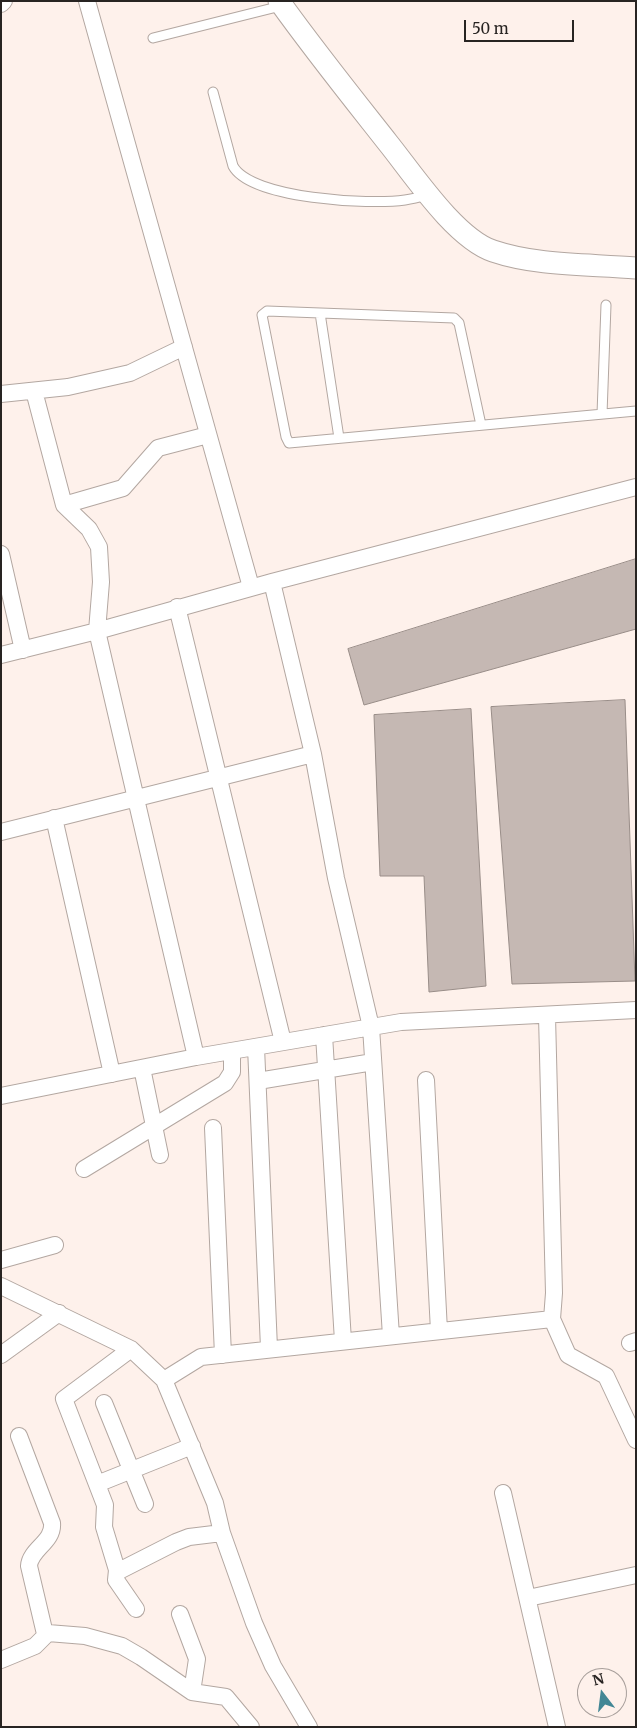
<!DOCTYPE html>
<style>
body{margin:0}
#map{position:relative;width:637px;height:1728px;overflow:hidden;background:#fef1eb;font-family:Merriweather,serif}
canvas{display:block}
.frame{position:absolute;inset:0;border:2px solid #282422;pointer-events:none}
.north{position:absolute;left:577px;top:1668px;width:50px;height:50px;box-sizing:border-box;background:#fef1eb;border:1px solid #a89f9b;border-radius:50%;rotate:345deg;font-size:14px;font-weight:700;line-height:20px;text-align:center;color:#282422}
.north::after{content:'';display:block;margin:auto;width:18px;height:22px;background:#438795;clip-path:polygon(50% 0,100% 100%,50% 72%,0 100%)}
.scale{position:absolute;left:464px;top:20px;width:110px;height:22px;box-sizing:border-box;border:2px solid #282422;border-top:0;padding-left:6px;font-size:15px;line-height:18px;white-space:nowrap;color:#282422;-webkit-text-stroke:4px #fef1eb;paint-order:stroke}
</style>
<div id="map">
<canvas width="637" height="1728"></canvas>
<div class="frame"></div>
<div class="north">N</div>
<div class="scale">50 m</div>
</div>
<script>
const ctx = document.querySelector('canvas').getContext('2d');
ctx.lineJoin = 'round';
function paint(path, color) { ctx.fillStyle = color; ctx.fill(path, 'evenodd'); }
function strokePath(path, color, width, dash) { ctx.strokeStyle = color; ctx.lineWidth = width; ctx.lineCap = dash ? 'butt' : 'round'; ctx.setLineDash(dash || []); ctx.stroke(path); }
const building = new Path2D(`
 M636 559V629L364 705 348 649Z
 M625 700 635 981 512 984 491 707Z
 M471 709 486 986 429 992 424 876H380L374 715Z`);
const service = new Path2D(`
 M153 38 281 6
 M213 92 233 166C251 199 370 205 405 200 412 199 420 197 427 195
 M320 313 339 438
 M602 414 606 305
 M481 425 459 323 454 318 267 311 262 315 286 437 289 443 636 411`);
const minor = new Path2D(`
 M87 1 251 587
 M1 4 4 1
 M34 391 64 505 89 529 99 547 101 582 97 631 196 1057
 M1 394 68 387 130 373 184 347
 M64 505 123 488 158 448 208 435
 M1 554 23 650
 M272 582 313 754 336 878 371 1027 391 1336
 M177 607 283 1042
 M1 655 97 631 272 582 636 487
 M54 818 112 1074
 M1 832 313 754
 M324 1035 343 1341
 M256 1047 269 1348
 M142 1068 160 1155
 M426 1080 439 1331
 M258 1081 373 1062
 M1 1096 196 1057 401 1022 636 1010
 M213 1128 223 1355
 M84 1169 225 1083 232 1072V1051
 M1 1260 55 1245
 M1 1286 131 1349 164 1380 215 1503 222 1533 254 1623 273 1666 309 1727
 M552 1319 568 1355 606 1376 636 1440
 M630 1343 636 1341
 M131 1349 64 1399 105 1505 104 1527 117 1570 116 1580 136 1609
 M1 1355 59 1313
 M164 1380 201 1357 552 1319 554 1293 547 1016
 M104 1403 145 1504
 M19 1436 52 1523C54 1542 30 1549 29 1566L45 1634
 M97 1484 192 1446
 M503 1493 557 1727
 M117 1572 176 1542 189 1537 222 1533
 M528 1598 636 1575
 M180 1614 197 1659 192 1692
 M1 1660 35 1646 48 1633 85 1636 122 1646 141 1657 192 1692 226 1697 251 1727`);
const tertiary = new Path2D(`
 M279 1C314 50 351 96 388 143 413 174 455 238 493 251 537 266 589 264 636 268`);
paint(building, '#c5b8b3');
strokePath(building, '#998d88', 1);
strokePath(service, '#b3a7a1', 11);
strokePath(minor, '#b3a7a1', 18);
strokePath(tertiary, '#b3a7a1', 23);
strokePath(service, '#fff', 9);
strokePath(minor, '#fff', 16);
strokePath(tertiary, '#fff', 21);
</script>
